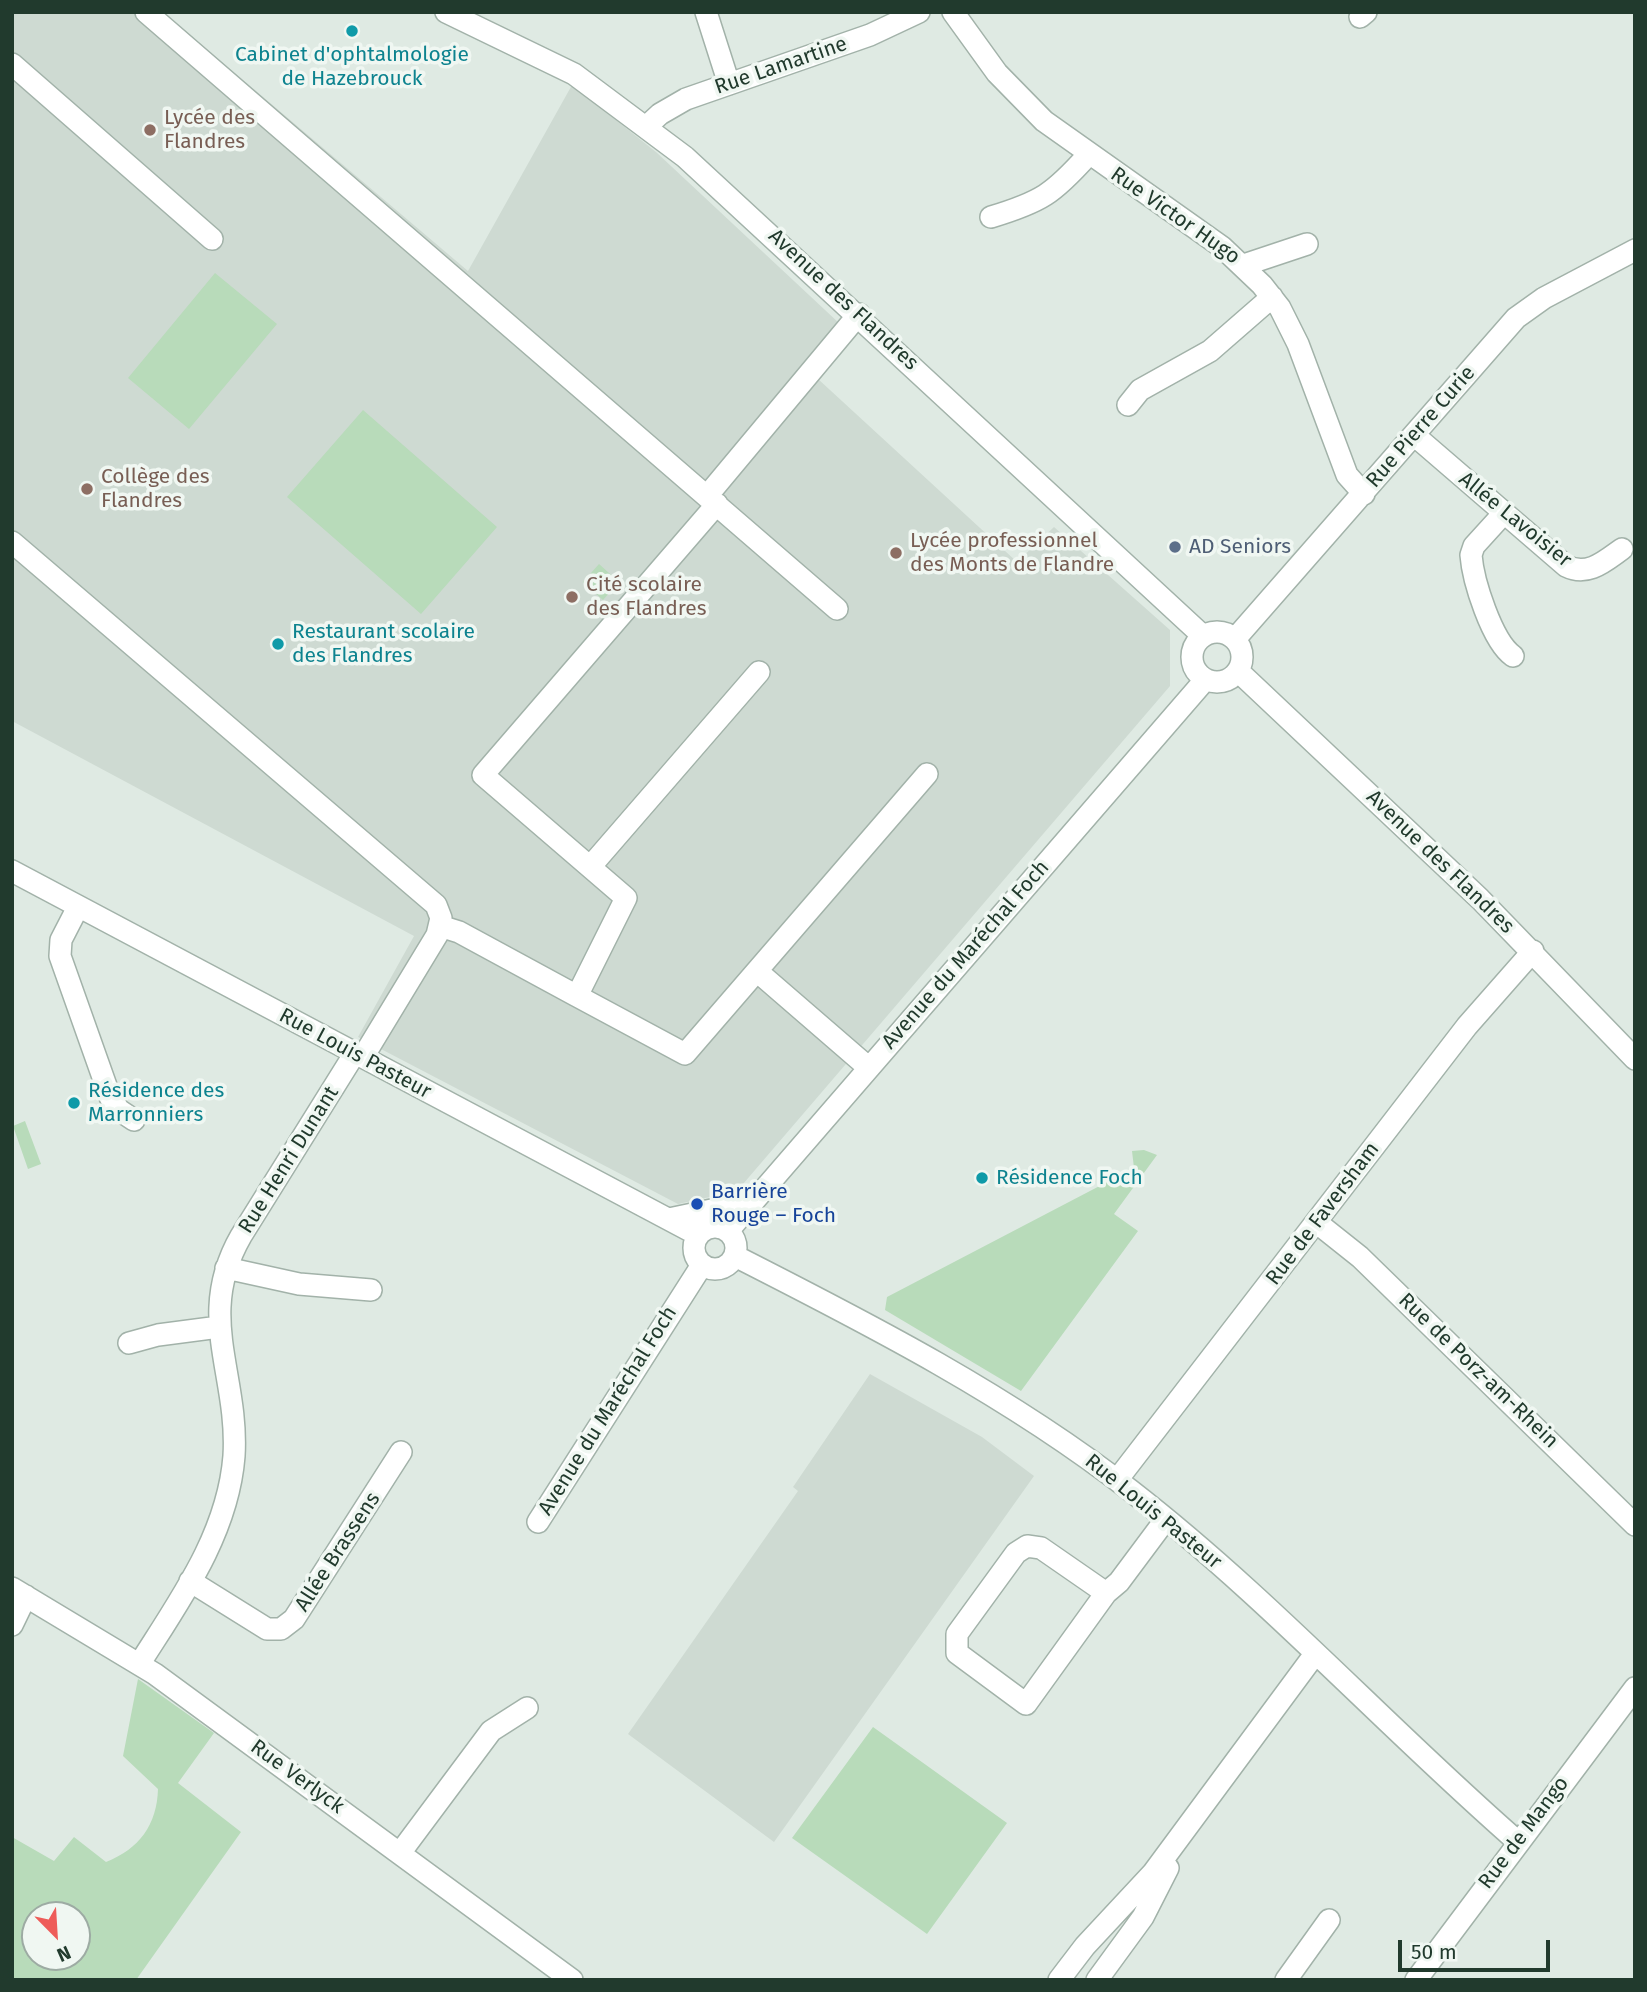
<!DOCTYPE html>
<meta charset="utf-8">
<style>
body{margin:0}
#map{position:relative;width:1647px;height:1992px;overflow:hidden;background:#dfeae3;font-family:"Fira Sans",sans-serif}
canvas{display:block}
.frame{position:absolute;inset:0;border:14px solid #213a2d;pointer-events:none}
.north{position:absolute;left:21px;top:1901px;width:70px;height:70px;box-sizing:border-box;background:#f0f7f2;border:2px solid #9daba3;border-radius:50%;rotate:156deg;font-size:19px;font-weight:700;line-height:28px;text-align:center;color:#213a2d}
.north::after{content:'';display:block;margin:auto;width:24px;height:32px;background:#ee5c59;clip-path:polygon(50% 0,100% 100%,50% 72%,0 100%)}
.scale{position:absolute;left:1398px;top:1940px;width:152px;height:32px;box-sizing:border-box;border:4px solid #213a2d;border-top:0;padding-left:9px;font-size:21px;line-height:24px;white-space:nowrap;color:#213a2d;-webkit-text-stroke:5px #f0f7f2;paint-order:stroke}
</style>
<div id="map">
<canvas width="1647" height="1992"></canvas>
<div class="frame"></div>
<div class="north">N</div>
<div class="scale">50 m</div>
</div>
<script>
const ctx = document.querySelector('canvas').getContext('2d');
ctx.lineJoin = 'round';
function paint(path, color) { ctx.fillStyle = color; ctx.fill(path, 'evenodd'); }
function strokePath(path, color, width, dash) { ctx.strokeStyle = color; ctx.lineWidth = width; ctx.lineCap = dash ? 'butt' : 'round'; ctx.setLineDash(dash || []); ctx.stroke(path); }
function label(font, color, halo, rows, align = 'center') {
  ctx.font = font + ' "Fira Sans",sans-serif'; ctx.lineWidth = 7; ctx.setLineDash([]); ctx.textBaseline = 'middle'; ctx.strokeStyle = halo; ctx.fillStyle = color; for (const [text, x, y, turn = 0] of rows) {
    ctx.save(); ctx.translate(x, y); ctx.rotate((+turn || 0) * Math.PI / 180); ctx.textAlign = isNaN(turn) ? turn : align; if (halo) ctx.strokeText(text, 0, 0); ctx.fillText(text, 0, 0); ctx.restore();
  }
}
const built = new Path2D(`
 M12 12H163L468 271 572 85 656 152 840 324 805 367 1017 562 1054 527 1170 630V686L737 1191 678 1204 358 1037 414 936 12 721Z
 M870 1374 982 1437 1034 1476 774 1842 628 1734 798 1491 793 1487Z`);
const green = new Path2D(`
 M215 273 277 324 189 429 128 378Z
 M363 410 497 527 421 614 287 497Z
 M599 564 619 582 603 600 583 582Z
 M25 1121 41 1164 28 1169 13 1126Z
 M1144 1150 1157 1155 1114 1214 1138 1231 1021 1391 885 1310 887 1297 1134 1168 1132 1151Z
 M138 1679 214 1733 178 1783 241 1832 136 1980H12V1837L54 1861 74 1837 106 1862C139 1849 157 1825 158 1789L123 1756ZM77 1915V1957H35V1915Z
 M873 1727 1007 1823 927 1934 792 1838Z`);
const minor = new Path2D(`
 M146 12 837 609
 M446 12 574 74 685 157 1203 636
 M706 12 729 84
 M953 12 997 73 1044 121 1222 247 1262 285 1280 308 1298 344 1347 475 1364 494
 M1360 17 1366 12
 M12 64 212 239
 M647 126 660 114 686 99 870 35 919 12
 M991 217C1041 202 1053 194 1088 155
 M1244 265 1307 244
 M1128 405 1140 390 1210 351 1272 297
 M1414 435 1566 566C1588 577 1605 561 1622 549
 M707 496 859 314
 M717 504 483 775 626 898 577 996 685 1054 927 774
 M1504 513 1474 546 1471 555C1473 581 1492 641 1513 656
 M12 542 436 905 441 918 437 935 363 1057
 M1192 657a25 25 0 1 1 50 0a25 25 0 1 1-50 0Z
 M1235 639 1516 318 1544 298 1635 250
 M1238 671 1480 899 1635 1059
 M590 867 759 672
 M12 871 698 1235
 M78 907 61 940 60 956 110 1097 119 1110 134 1120
 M440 926 459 932 577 996
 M758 972 869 1068
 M669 1219 754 1201
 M1316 1222 1360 1257 1635 1525
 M694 1248a21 21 0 1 1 42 0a21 21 0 1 1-42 0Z
 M728 1231 1205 680
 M735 1256C871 1325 1009 1396 1130 1490 1268 1597 1386 1727 1518 1842
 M226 1268 299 1284 371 1290
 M129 1343 158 1335 219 1327
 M1117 1480 1467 1026 1533 951
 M538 1522 702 1265
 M190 1581 267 1629H281L294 1619 401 1452
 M12 1588 155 1674 572 1980
 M1106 1593 1041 1548 1027 1546 1016 1553 957 1634V1653L1026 1704 1106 1593 1119 1582 1166 1519
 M12 1625 26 1596
 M140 1663C180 1600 228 1534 234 1456 239 1374 195 1316 241 1236L355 1053
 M400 1853 491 1731 527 1708
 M1059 1980 1085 1946 1153 1873 1315 1654
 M1097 1980 1143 1917 1168 1868
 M1286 1980 1329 1920
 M1416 1980 1635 1688`);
const markers = [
 [352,31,7,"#0f9aa8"],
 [150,130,7,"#8d6e63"],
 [87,489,7,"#8d6e63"],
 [1175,547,7,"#5c6f8a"],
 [896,553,7,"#8d6e63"],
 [572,597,7,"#8d6e63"],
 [278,644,7,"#0f9aa8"],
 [74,1103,7,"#0f9aa8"],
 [982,1178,7,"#0f9aa8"],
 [697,1204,7,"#1a4fb4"]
];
const cultureNames = [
 ["Cabinet d'ophtalmologie",352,55,"center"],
 ["de Hazebrouck",352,79,"center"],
 ["Restaurant scolaire",292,632],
 ["des Flandres",292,656],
 ["Résidence des",88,1091],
 ["Marronniers",88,1115],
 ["Résidence Foch",996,1178]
];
const streetNames = [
 ["Rue Lamartine",781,66,-19],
 ["Rue Victor Hugo",1175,216,35],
 ["Avenue des Flandres",843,300,43],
 ["Rue Pierre Curie",1421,427,-49],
 ["Allée Lavoisier",1515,520,39],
 ["Avenue des Flandres",1440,862,44],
 ["Avenue du Maréchal Foch",966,955,-49],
 ["Rue Louis Pasteur",355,1054,28],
 ["Rue Henri Dunant",289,1160,-58],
 ["Rue de Faversham",1323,1214,-53],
 ["Rue de Porz-am-Rhein",1478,1371,44],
 ["Avenue du Maréchal Foch",608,1411,-58],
 ["Rue Louis Pasteur",1153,1512,39],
 ["Allée Brassens",338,1552,-57],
 ["Rue Verlyck",297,1777,36],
 ["Rue de Mango",1524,1833,-53]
];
const educationNames = [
 ["Lycée des",164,118],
 ["Flandres",164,142],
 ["Collège des",101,477],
 ["Flandres",101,501],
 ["Lycée professionnel",910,541],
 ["des Monts de Flandre",910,565],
 ["Cité scolaire",586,585],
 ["des Flandres",586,609]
];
const serviceNames = [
 ["AD Seniors",1189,547]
];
const transitNames = [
 ["Barrière",711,1192],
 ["Rouge – Foch",711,1216]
];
paint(built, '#cedad2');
paint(green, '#b8dbba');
strokePath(minor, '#a2b2a9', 24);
strokePath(minor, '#fff', 21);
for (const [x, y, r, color] of markers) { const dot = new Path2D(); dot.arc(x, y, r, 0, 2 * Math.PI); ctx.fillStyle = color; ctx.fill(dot); strokePath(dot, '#f0f7f2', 2.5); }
label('21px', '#0d838f', '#f0f7f2', cultureNames, 'left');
label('21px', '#213a2d', '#f0f7f2', streetNames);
label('21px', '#785e54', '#f0f7f2', educationNames, 'left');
label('21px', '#4e5e75', '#f0f7f2', serviceNames, 'left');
label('21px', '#164399', '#f0f7f2', transitNames, 'left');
</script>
